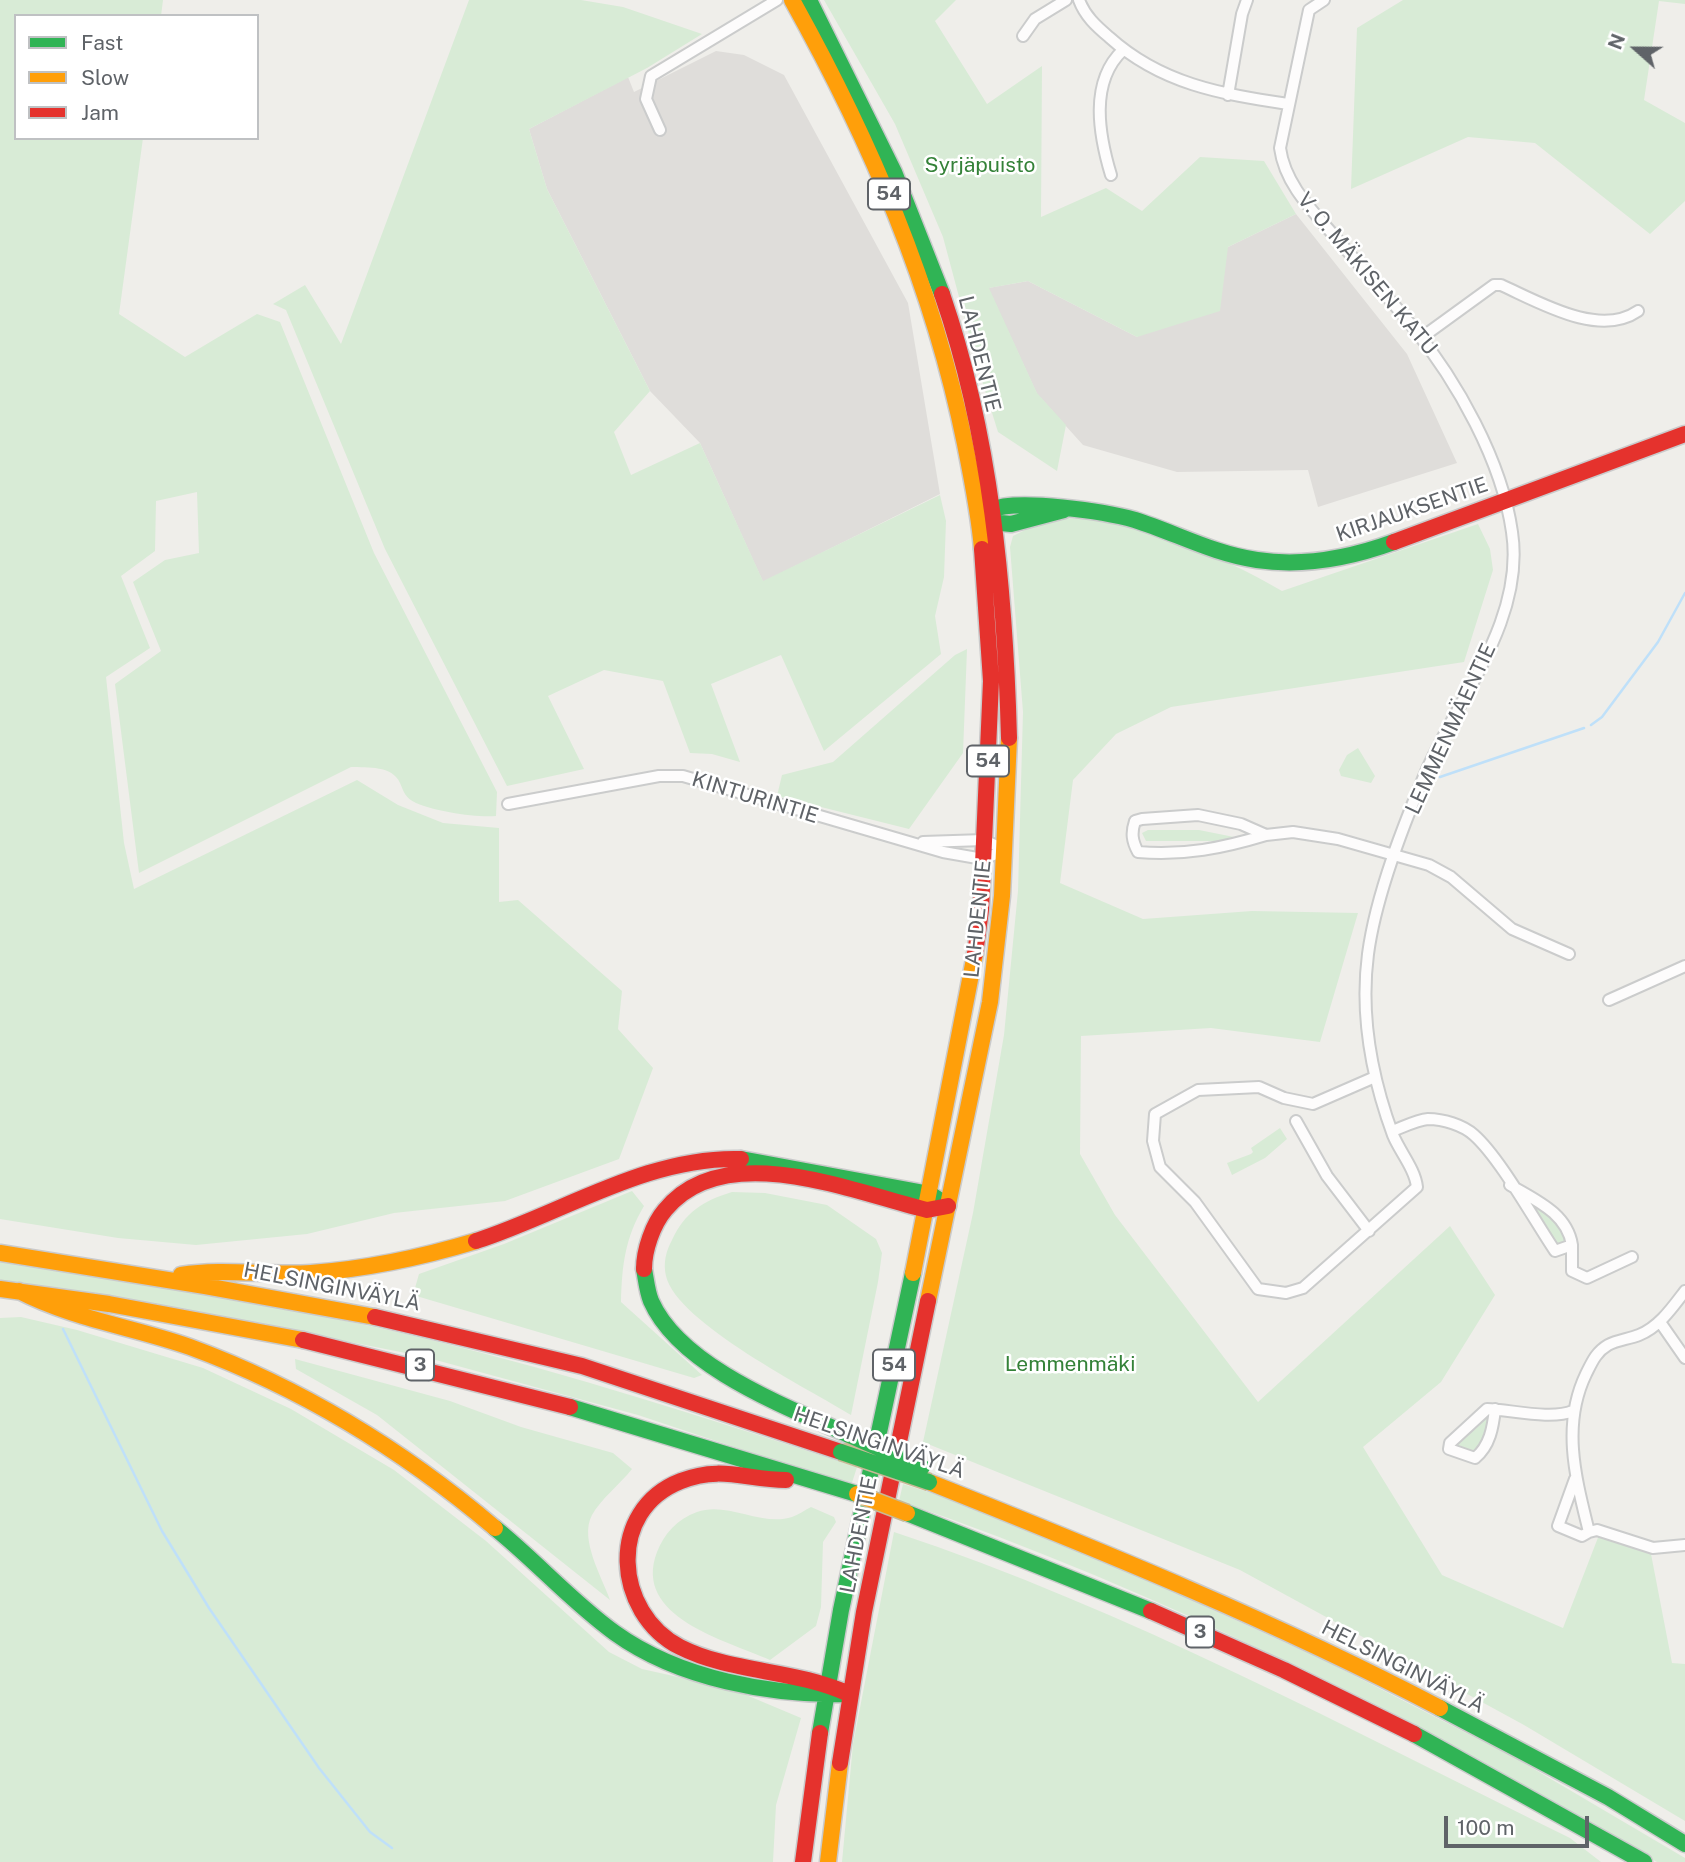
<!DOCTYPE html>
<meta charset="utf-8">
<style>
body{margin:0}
#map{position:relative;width:1685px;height:1862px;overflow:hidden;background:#efeeea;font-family:"Public Sans",sans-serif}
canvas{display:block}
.legend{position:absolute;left:14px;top:14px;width:245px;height:126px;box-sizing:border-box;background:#fff;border:2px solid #bfc1c3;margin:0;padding:9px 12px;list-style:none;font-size:21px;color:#5f6368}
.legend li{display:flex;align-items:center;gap:14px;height:35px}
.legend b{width:35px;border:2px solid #bfc1c3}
.north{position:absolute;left:1601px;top:14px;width:70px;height:70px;-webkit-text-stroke:5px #fff;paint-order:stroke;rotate:291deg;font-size:19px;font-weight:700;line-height:28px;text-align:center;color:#5f6368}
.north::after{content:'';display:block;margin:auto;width:24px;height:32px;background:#5f6368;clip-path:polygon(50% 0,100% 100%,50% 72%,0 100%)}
.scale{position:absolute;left:1444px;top:1816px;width:145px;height:32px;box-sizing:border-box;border:4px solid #5f6368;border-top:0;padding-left:9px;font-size:21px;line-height:24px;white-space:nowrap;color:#5f6368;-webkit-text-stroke:5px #fff;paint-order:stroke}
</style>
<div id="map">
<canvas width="1685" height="1862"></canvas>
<ul class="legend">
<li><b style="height:9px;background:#30b455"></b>Fast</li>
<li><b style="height:9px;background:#ff9f0a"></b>Slow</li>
<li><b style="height:9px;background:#e5322d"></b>Jam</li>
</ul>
<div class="north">N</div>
<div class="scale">100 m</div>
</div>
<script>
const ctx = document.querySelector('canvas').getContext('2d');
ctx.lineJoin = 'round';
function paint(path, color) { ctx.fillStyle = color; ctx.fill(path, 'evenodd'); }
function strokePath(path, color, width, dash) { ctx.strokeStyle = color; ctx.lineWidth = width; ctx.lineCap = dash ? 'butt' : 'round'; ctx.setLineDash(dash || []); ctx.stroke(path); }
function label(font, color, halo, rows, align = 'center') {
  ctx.font = font + ' "Public Sans",sans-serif'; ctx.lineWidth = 5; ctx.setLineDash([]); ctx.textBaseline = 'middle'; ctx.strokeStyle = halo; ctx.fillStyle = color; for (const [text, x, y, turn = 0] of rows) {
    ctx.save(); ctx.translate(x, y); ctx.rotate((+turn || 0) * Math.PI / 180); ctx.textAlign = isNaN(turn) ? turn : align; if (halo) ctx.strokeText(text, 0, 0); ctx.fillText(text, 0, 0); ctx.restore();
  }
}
const industrial = new Path2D(`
 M716 51 744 55 784 75 908 303 940 494 763 582 700 443 650 391 547 189 529 129 628 77 634 92Z
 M1296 214 1407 354 1457 463 1318 507 1308 470 1177 472 1083 445 1037 394 988 288 1028 281 1137 337 1228 247Z`);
const green = new Path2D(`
 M0 0H163L161 16H16V138H143L119 314 185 357 257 314 280 322 374 553 497 792 496 816C477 818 433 811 416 803 405 798 404 792 400 783 392 765 368 768 351 767L139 873 115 684 161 651 133 582 165 560 199 553 197 492 156 501 155 551 121 576 150 648 106 677 124 843 134 889 357 780 398 805 443 823 499 828V902L518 900 622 991 618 1029 653 1068 619 1159 505 1201 394 1213 307 1234 196 1245 118 1238 0 1219Z
 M469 0H581L623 7 702 34 647 68 529 129 547 189 650 391 614 432 631 475 700 443 763 581 940 495 946 521 944 577 935 616 941 654 824 751 781 655 711 684 740 762 712 754 690 753 663 681 604 670 548 696 584 769 507 786 385 549 286 310 273 304 305 285 341 344Z
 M824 0H956L935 21 987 104 1042 66 1041 217 1106 188 1142 211 1200 157 1264 161 1296 214 1228 247 1220 311 1137 337 1028 281 989 288 1037 393 1066 425 1057 471 998 432 978 368 943 237 895 124Z
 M1403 0H1685V4L1659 1 1644 100 1685 123V201L1650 234 1535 143 1468 137 1351 189 1357 28Z
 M1067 518C1139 520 1220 555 1282 591L1478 524 1490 549 1493 570 1464 662 1171 707 1116 734 1073 780 1060 883 1143 919 1252 911 1358 913 1320 1042 1211 1028 1081 1036 1080 1154 1115 1215 1258 1402 1450 1226 1495 1295 1441 1382 1363 1447 1442 1575 1563 1628 1599 1535 1651 1554 1672 1663 1685 1664V1821L1524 1725 1240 1570 923 1442 973 1213 1004 1035 1018 891 1023 712 1010 547 1013 536 1035 525Z
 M967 649 963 753 909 829 777 796 782 775 833 762 955 655Z
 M1358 748 1375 776 1371 783 1341 776 1339 770 1347 755Z
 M1148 830H1199L1234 837 1218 841H1146L1142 833Z
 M1280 1128 1287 1139 1265 1158 1232 1175 1227 1163 1251 1154 1253 1152 1251 1148Z
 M632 1191 644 1206C625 1238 622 1265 621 1302L702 1375 694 1378 413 1295 419 1274 504 1244Z
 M732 1192 765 1193 827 1205 876 1239 882 1253 878 1282 851 1415C809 1389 677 1323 666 1276 663 1263 666 1251 672 1240 685 1212 703 1201 732 1192Z
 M1526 1200 1551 1214 1566 1239 1561 1246 1555 1244Z
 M0 1261C142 1284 286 1305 427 1339 572 1374 715 1421 857 1467L851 1486 638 1415 421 1356 162 1305 0 1282Z
 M21 1317 77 1330 203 1368 291 1409 394 1470 486 1541 609 1652 642 1669 732 1689 801 1718 776 1805 773 1862H0V1318Z
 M295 1359 450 1401 521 1427 613 1453 632 1469C620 1484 601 1499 592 1515 579 1539 602 1577 610 1600L377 1415 296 1369Z
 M1487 1413 1491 1419 1480 1444 1481 1449 1471 1454 1456 1447 1455 1444Z
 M903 1484 944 1497 1143 1578 1326 1661 1517 1759 1685 1858V1862H1657C1417 1721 1164 1591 899 1501Z
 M811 1507 834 1517 836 1522 823 1542 821 1607 816 1626 770 1660C725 1640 632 1617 657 1552 664 1534 677 1519 697 1512 727 1501 762 1527 792 1517 798 1515 805 1510 811 1507Z
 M894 1532C1129 1610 1348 1729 1570 1838L1601 1862H842L853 1744Z`);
const stream = new Path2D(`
 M1591 725 1602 717 1658 642 1685 593
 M1440 777 1584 728
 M63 1329 162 1531 209 1608 319 1768 370 1832 392 1848`);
const street = new Path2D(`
 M1079 0C1085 16 1096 26 1109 37 1161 84 1221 94 1288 104
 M1309 10 1280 148C1285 185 1313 211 1337 239 1362 268 1388 297 1412 326 1457 381 1502 461 1512 532 1525 618 1461 694 1428 767 1404 823 1376 894 1368 954 1360 1015 1372 1078 1393 1135 1400 1152 1415 1169 1417 1187L1303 1288 1286 1293 1258 1289 1195 1202 1160 1167 1153 1141 1155 1114 1198 1090 1259 1087 1284 1098 1313 1104 1375 1077
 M1309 10 1324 0
 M1023 36 1035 19 1066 0
 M1228 95 1242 14 1247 0
 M660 130 646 99 651 76 777 0
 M1111 175C1099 135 1089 82 1123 50
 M1421 338 1494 285H1501C1539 302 1599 338 1638 311
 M508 804 659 776H683L943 852 983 859 1006 850
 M1266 835C1223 848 1184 856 1138 852 1132 841 1131 833 1135 821L1142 819 1198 815 1241 824 1266 835 1293 832 1338 839 1429 865 1451 877 1512 929 1569 954
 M923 842 984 840 1006 850
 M1609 1000 1685 966
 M1296 1121 1327 1176 1369 1231
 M1392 1131C1403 1127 1417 1120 1428 1119 1443 1119 1463 1125 1474 1135 1500 1158 1534 1220 1555 1251L1572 1245C1567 1213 1535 1200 1510 1185
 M1572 1245V1271L1587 1278 1632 1257
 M1660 1322 1685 1358
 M1495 1409C1493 1427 1490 1446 1475 1458L1449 1449 1450 1443 1487 1409C1512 1410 1551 1420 1573 1411
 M1575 1479 1558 1526 1582 1536 1589 1532C1576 1479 1561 1426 1586 1374 1592 1362 1596 1352 1608 1345 1617 1340 1629 1339 1639 1335 1659 1327 1672 1308 1685 1291
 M1589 1532 1597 1530 1653 1548 1685 1545`);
const fast = new Path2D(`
 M809 0 894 172 942 294
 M1064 510 1011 524 980 521C983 517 987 512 991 510 1017 498 1107 512 1135 520 1176 533 1214 554 1257 560 1303 567 1350 558 1394 542
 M741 1159 930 1194 948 1206
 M644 1269C646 1279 647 1291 651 1301 680 1367 787 1407 849 1435
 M570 1407 857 1494
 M907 1513 1151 1611
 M495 1528C536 1561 572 1602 615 1633 679 1679 772 1696 849 1694
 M1440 1708 1608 1797 1685 1844
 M820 1733 841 1610 913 1273
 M1414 1734 1644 1862`);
const slow = new Path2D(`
 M792 0C870 140 933 286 965 444 972 479 979 513 982 549
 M0 1253 205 1286 375 1317
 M913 1273 975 954
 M181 1275C224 1268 267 1276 311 1273 366 1269 423 1257 476 1241
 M0 1289 109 1304 303 1340
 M19 1291C73 1319 133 1327 190 1347 304 1389 403 1450 495 1528
 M928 1301 990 1002 1002 896 1009 738
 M929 1482C1102 1551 1274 1621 1440 1708
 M828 1862 840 1763`);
const jam = new Path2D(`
 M942 294C991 436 1005 589 1009 738
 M1394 542 1685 434
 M975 954 981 910 991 681 982 549
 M476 1241C563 1213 647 1156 741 1159
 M644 1269C644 1250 653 1224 665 1210 724 1137 853 1192 927 1210L948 1206
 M375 1317 582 1366 841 1452
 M303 1340 570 1407
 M786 1480C747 1480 721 1465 681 1481 606 1510 614 1613 680 1647 731 1673 794 1669 849 1694
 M1151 1611 1284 1670 1414 1734
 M840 1763 864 1612 928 1301
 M803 1862 820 1733`);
const fastBridge = new Path2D(`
 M849 1435 922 1467
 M841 1452 929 1482`);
const slowBridge = new Path2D(`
 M857 1494 907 1513`);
const shields = [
 [889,194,42],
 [988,761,42],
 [420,1365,28],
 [894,1365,42],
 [1200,1632,28]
];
const shieldNames = [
 ["54",889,194],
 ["54",988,761],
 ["3",420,1365],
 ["54",894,1365],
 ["3",1200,1632]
];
const parkNames = [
 ["Syrjäpuisto",980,166],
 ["Lemmenmäki",1070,1365]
];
const streetNames = [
 ["V. O. MÄKISEN KATU",1367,274,50],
 ["LAHDENTIE",979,354,76],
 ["KIRJAUKSENTIE",1412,510,-19],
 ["LEMMENMÄENTIE",1451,729,-65],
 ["KINTURINTIE",755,798,17],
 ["LAHDENTIE",978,919,-84],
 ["HELSINGINVÄYLÄ",332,1287,11],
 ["HELSINGINVÄYLÄ",879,1443,19],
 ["LAHDENTIE",859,1535,-79],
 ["HELSINGINVÄYLÄ",1403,1667,27]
];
paint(industrial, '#dfddda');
paint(green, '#d8ebd6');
strokePath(stream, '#bfe0f9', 2.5);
strokePath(street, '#cbcccc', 14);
strokePath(fast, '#cacacb', 19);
strokePath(slow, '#cacacb', 19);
strokePath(jam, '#cacacb', 19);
strokePath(street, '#fdfcfc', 10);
strokePath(fast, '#30b455', 16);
strokePath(slow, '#ff9f0a', 16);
strokePath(jam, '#e5322d', 16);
strokePath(fastBridge, '#c8b996', 19, []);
strokePath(slowBridge, '#c8b996', 19, []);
strokePath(fastBridge, '#30b455', 16);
strokePath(slowBridge, '#ff9f0a', 16);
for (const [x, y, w] of shields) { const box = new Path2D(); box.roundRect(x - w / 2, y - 15.5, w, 31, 5); ctx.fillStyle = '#fff'; ctx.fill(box); strokePath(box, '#5f6368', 2); }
label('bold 19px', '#5f6368', null, shieldNames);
label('21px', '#348238', '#fff', parkNames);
label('21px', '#5f6368', '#fff', streetNames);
</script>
